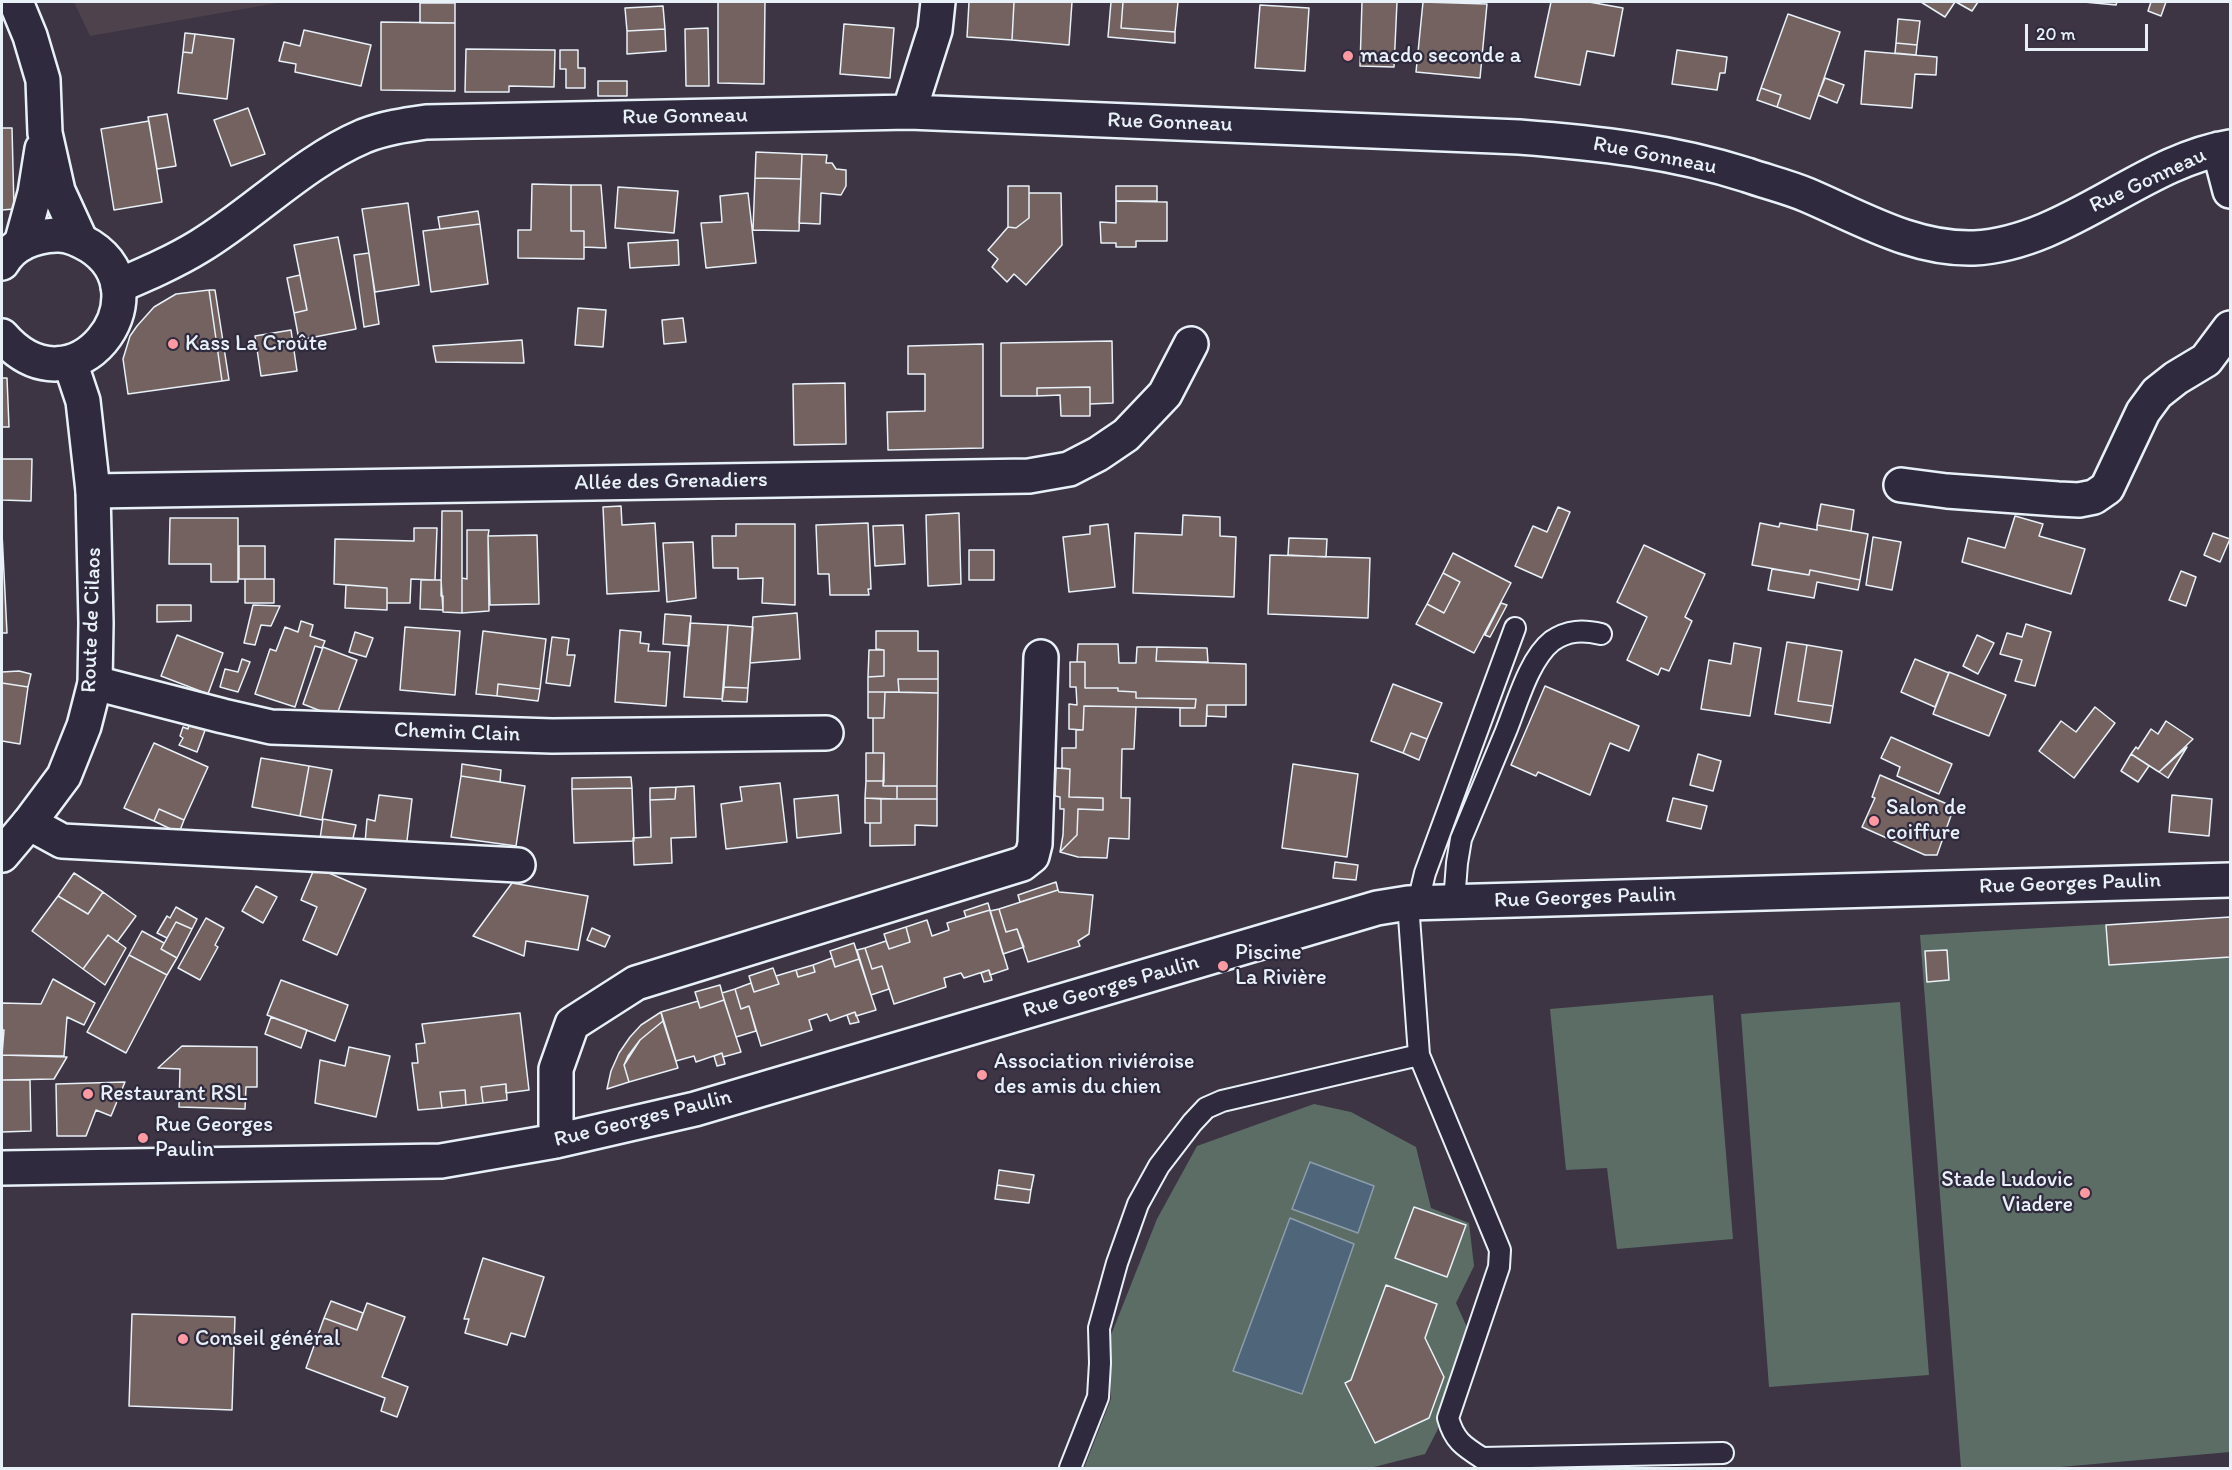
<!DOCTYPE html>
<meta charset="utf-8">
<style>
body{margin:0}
#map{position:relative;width:2232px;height:1470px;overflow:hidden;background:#3d3544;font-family:Itim,sans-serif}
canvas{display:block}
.frame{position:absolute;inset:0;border:3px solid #e8f1f8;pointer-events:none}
.scale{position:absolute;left:2025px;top:24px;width:123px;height:27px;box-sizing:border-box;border:3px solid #e8f1f8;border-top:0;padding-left:8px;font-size:18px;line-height:21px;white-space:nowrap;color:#e8f1f8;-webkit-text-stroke:4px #2f2a3d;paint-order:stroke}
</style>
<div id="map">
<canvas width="2232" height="1470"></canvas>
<div class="frame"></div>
<div class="scale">20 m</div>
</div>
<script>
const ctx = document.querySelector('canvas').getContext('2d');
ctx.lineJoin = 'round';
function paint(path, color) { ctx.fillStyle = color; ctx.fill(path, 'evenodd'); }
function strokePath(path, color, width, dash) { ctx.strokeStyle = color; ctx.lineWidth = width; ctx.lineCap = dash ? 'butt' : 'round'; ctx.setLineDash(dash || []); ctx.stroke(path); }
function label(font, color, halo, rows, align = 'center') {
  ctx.font = font + ' Itim,sans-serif'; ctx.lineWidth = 4.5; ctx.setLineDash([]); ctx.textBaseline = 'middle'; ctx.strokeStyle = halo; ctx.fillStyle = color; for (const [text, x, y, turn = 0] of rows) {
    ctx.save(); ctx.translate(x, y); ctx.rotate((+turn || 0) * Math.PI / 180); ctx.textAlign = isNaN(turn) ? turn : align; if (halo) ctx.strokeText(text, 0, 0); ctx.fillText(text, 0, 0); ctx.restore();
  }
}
const built = new Path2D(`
 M74 2H283L90 36Z`);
const green = new Path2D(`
 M2230 917V1452L2049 1468H1961L1920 935Z
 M1713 995 1733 1239 1617 1249 1607 1168 1566 1170 1550 1009Z
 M1900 1002 1929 1375 1769 1387 1741 1014Z
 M1314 1104 1351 1112 1416 1147 1431 1208 1469 1223 1474 1266 1456 1303 1470 1334 1437 1431 1425 1454 1370 1468H1084L1111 1399V1378L1107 1345 1157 1219 1197 1146Z`);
const water = new Path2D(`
 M1310 1162 1374 1186 1358 1233 1292 1209Z
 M1290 1218 1354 1244 1302 1394 1233 1371Z`);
const building = new Path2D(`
 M718 2H765L764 84 718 83Z
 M969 2H1014L1012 40 967 37Z
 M1014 2H1072L1069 45 1012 40Z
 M1111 2H1123L1121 28 1175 32V43L1108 37Z
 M1123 2H1178L1175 32 1121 28Z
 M1362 2H1397L1394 67 1360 66Z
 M1423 2 1487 4 1480 78 1416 72Z
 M1551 2H1589L1623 8 1614 56 1587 51 1580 85 1535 77Z
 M1921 2H1955L1945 17Z
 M1956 2H1978L1972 11Z
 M2084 2H2117L2116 5Z
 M2151 2H2166L2161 16 2148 11Z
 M420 3H455V23H420Z
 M1260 5 1309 8 1305 71 1255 68Z
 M663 6 665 29 627 31 625 8Z
 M1788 14 1840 32 1810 119 1777 107 1781 95 1761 88Z
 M1898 19 1920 21 1917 45 1896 43Z
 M381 22 455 23V91L381 90Z
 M844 24 894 28 890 78 840 74Z
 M708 28 709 86H686L685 29Z
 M665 29 666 51 627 54V31Z
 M304 30 371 45 361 86 295 72 296 64 279 61 284 42 300 46Z
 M185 33 195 34 192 53 183 52Z
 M195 34 234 39 227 99 178 93 183 52 192 53Z
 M1896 43 1917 45 1916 55 1895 53Z
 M466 49 555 50 554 87 509 86V92H465Z
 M560 50H578V68H585V88H566V69H560Z
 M1677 50 1727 57 1725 73H1720L1717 90 1672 84Z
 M1865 51 1937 57 1936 75 1915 74 1912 108 1861 104Z
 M1825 78 1844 85 1837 103 1818 95Z
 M598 81H627V96H598Z
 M1761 88 1781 95 1777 107 1757 100Z
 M248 108 265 154 231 166 214 120Z
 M167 114 176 166 157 169 148 117Z
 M149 121 162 202 114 210 101 129Z
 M2 128H12L14 209 2 210Z
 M756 152 802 154 801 179 755 178Z
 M802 154 827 155 826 163H832L836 169 846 170V186L841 195 821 193 820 224 799 223Z
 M755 178 801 179 799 231 753 230Z
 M532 184 571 185V231H584V259L518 258V230H531Z
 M571 185H601L606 248 584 247V231H571Z
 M1008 186H1029V218L1016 228 1008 227Z
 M1116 186H1157V201H1116Z
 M618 187 678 191 674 233 615 228Z
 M748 193 756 263 706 268 701 223 722 222 720 196Z
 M1029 193H1061L1062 245 1026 285 1014 274 1007 282 992 267 998 259 988 250 1008 227 1016 228 1029 218Z
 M1116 201 1167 202V241H1136V247H1116V243H1101L1100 222 1116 223Z
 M408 203 419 285 375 292 362 209Z
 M478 211 480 224 440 229 438 217Z
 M480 224 488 284 431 292 423 231Z
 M338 237 356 329 299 340 294 313 307 310 294 245Z
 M678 240 679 265 630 268 628 243Z
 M369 253 379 324 364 327 354 255Z
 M300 275 307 310 294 313 287 278Z
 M209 290 222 381 128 394 123 359 130 336 137 326 154 307 176 294Z
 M209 290H215L229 380 222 381Z
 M578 308 606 310 603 347 575 345Z
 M683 318 686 342 664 344 662 320Z
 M291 330 297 371 261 376 255 336Z
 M522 340 524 363 436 362 433 346Z
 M1112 341 1113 403 1090 404V387L1037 388V396H1001V343Z
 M983 344V448L888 450 887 412 925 411V374H908V346Z
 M2 378H7L9 427H2Z
 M845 383 846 444 794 445 793 384Z
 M1090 387V416H1061L1060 395 1037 396V388Z
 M2 459H32L31 501 2 500Z
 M1821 504 1854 510 1851 531 1817 525Z
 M621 506 622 525 655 523 659 591 607 594 603 507Z
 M1558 507 1570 512 1542 578 1515 566 1533 526 1547 532Z
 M442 511H462V613L443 612V596H441Z
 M959 513 961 584 928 586 926 515Z
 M1183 515 1220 517V536L1236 537 1234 597 1133 593 1135 533 1182 535Z
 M2015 516 2043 524 2039 536 2085 549 2071 594 1962 562 1968 538 2005 548Z
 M170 518H238V582H211V564H169Z
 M868 523 871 589H868L869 595H830L829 574H818L816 525Z
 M1760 523 1779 527 1780 523 1817 530V525L1868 534 1860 580 1810 570 1809 575 1752 565Z
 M736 524H795V605L762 603 763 578 738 579V568H713L712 536H736Z
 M1108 524 1115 587 1069 592 1063 537 1090 534V526Z
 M903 525 905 564 875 566 873 526Z
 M414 528H437L435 580 411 579 410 603H387V588L334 584 335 539 414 541Z
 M467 530H489L488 536 489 611 462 613V578L467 579Z
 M2 533 7 633H2Z
 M2213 533 2230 539 2220 562 2204 555Z
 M537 535 539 604 490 605 488 536Z
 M1873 537 1901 542 1892 590 1866 585Z
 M1289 538 1327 539 1326 557 1288 555Z
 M693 542 696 598 667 602 663 543Z
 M1644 545 1705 574 1685 617 1692 621 1669 671 1661 668 1658 675 1627 660 1647 617 1617 602Z
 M239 546H265V579H239Z
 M969 550H994V580H969Z
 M1453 553 1511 583 1474 653 1416 624 1427 604 1444 613 1460 582 1443 573Z
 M1270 555 1370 558 1368 618 1268 614Z
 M1772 569 1809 575 1810 570 1860 580 1858 590 1817 582 1814 598 1768 590Z
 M2181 571 2196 577 2186 606 2169 600Z
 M1443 573 1460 582 1444 613 1427 604Z
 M245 579H274V603H245Z
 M421 580H441L443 610 420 609Z
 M346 585 387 588V610L345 608Z
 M1501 603 1507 605 1490 637 1485 635Z
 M157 605H191V621L157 622Z
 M253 605 280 606 271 626 261 625 255 645 244 643Z
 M797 613 800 659 750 663 753 617Z
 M665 614 691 616 689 646 663 644Z
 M301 621 313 625 310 636 325 641 322 648 315 646 295 707 255 694 270 649 276 651 285 627 298 632Z
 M690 623 728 625 722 699 684 697Z
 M2026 624 2051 632 2035 686 2015 681 2022 660 2000 654 2007 633 2022 637Z
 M728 625 753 627 748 688 724 687Z
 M405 627 460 631 455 695 400 690Z
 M620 630 641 632 640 643 649 644 648 651 670 652 666 706 615 702Z
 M483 631 546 639 540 689 498 684 497 696 476 694Z
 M876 631H918V651H938V679H898L899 692H868V677L884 676V650L876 649Z
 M355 632 373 638 366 657 349 652Z
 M177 635 223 653 208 694 161 676Z
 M1977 635 1994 643 1978 674 1963 666Z
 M552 637 569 639 567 655H575L570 686 546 683Z
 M1787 642 1807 645 1798 701 1833 706 1830 723 1775 714Z
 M1734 643 1761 648 1750 716 1701 709 1709 660 1731 664Z
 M1078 644H1118L1119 663H1136L1137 647H1157L1156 661 1246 664V705H1207L1206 726H1180V708H1195L1196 699 1136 698V692L1118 691V688H1085V662H1077Z
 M1807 645 1842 651 1833 706 1798 701Z
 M323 647 357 660 336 717 303 704Z
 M1157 647 1207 648 1208 662 1156 661Z
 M869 650H884V676L868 677Z
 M242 659 250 662 238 692 220 687 225 669 238 672Z
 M1915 659 1949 673 1935 707 1901 692Z
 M1070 662H1085V688H1118V691L1136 692V698L1196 699 1195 708 1084 706 1083 730 1069 729V704L1077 705 1076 687H1070Z
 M19 671 31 674 28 687 2 683V672Z
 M1949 672 2006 695 1989 736 1933 714Z
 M898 679H938V693L899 692Z
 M2 683 28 687 20 744 2 741Z
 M498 684 540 689 538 701 497 696Z
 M1393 684 1442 703 1427 739 1411 733 1403 753 1371 741Z
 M1545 686 1639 726 1629 751 1610 743 1590 795 1538 772 1536 776 1511 765Z
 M724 687 748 688 747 702 722 701Z
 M868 692H885L884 718H868Z
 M885 692 938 693 937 786H883L884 753H873V718H884Z
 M1207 705H1226V717L1207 716Z
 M1084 706 1136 707 1134 749H1122L1121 798H1130L1129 839 1109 838 1107 858 1078 857 1060 852 1077 835 1078 809 1103 810V798L1069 797 1070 769 1062 768V748H1076V730H1083Z
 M2095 707 2115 723 2074 778 2039 751 2061 721 2076 732Z
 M191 718 207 725 197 752 179 745 183 738 180 736 183 727 188 729Z
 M2166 721 2193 739 2159 772 2131 754 2136 747 2138 749 2151 729 2158 734Z
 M1411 733 1427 739 1419 760 1403 753Z
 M1891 737 1952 764 1939 794 1897 776 1900 767 1881 758Z
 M154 743 208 767 184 820 159 809 154 821 124 808Z
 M2187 747 2168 778 2159 772Z
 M866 753H884V781H866Z
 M1698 754 1721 761 1713 791 1690 785Z
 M2131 754 2149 766 2138 782 2121 771Z
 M261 758 309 766 300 816 252 807Z
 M462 764 501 770 500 782 461 776Z
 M1293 764 1358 774 1347 857 1282 848Z
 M309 766 332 770 322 820 300 816Z
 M1056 768 1070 769 1069 797 1103 798V810L1078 809 1077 835 1060 852 1063 835 1064 809H1060V797L1055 796Z
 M1880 775 1954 807 1937 855H1925L1862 827 1875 798 1872 797Z
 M461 776 525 786 516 846 451 837Z
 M631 777 632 788 572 789V778Z
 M866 781H884L883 786H897V799L865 798Z
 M780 783 787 842 726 849 721 804 742 801 740 787Z
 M694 786 696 837 671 838 672 863 634 865 633 838 651 837 650 800 675 799 676 787Z
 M897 786H937V799H897Z
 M676 787 675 799 650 800V788Z
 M632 788 634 841 574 843 572 789Z
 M379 795 412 799 406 849 365 843 367 819 375 821Z
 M838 795 841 833 797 838 794 799Z
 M2172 795 2212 799 2209 836 2169 832Z
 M865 798 881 799V823H865Z
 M1673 798 1707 806 1701 829 1667 821Z
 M881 799H937V826L915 825V845L870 846V823H881Z
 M159 809 184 820 179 833 154 821Z
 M323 819 356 825 351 847 319 845Z
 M1335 862 1358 865 1356 880 1333 878Z
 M315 867 366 889 337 955 303 940 317 907 301 900Z
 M74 873 103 892 88 914 58 896Z
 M1056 882 1058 890 1020 902 1018 895Z
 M512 883 588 896 578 950 526 941 524 956 473 936Z
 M256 886 277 897 263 923 242 911Z
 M1058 890 1059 892 1093 895 1089 934 1078 941 1080 946 1028 962 1017 929 1006 932 999 909Z
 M103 892 136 916 117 942 108 935 83 969 32 931 58 896 88 914Z
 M988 903 990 910 966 917 964 911Z
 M176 907 197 919 192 929 176 922 167 938 157 933 167 916 170 918Z
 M999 909 1006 932 1017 929 1024 947 1003 954 990 911Z
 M990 910 1008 969 990 975 989 970 964 978 961 973 944 978 946 987 894 1004 882 966 872 969 865 948 886 941 889 949 910 942 906 927 927 920 932 936 949 930 947 923Z
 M2230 917V957L2109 965 2106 925Z
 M206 918 224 928 215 945 218 947 200 980 178 968Z
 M176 922 192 929 177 958 161 949Z
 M906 927 910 942 889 949 884 934Z
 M592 928 610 936 605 947 587 940Z
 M142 931 164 943 161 949 177 958 167 975 129 955Z
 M108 935 126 948 105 985 83 969Z
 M854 943 859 959 835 967 830 951Z
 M865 948 872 969 882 966 889 989 871 995 857 950Z
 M1947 950 1949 980 1927 982 1925 951Z
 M129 955 167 975 126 1053 87 1032Z
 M832 958 835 967 859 959 876 1010 856 1016 855 1012 830 1021 827 1014 809 1020 812 1030 761 1046 749 1006 741 1009 735 989 751 983 754 992 779 984 776 976 796 970 798 977 815 972 813 965Z
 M813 965 815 972 798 977 796 970Z
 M773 968 779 984 754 992 749 976Z
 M989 970 992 980 984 982 981 973Z
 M53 979 95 1003 84 1025 67 1017 64 1056 2 1055 4 1030H2V1003L41 1004Z
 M281 980 348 1005 335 1041 267 1015Z
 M720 985 724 1000 700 1008 695 992Z
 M735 989 741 1009 749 1006 756 1031 736 1037 722 993Z
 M724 1000 741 1052 723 1057 722 1053 696 1062 694 1056 676 1061 661 1012 698 1001 700 1008Z
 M661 1012 663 1021 640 1040 624 1065 629 1082 607 1089 611 1071 619 1053 630 1037 641 1025Z
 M855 1012 859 1022 850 1024 847 1015Z
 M520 1013 529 1090 506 1093V1084L481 1087 483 1103 466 1105 465 1090 440 1092 442 1108 418 1110 412 1063H418L416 1044 425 1043 422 1024Z
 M271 1017 307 1030 301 1048 265 1034Z
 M663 1021 678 1068 629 1082 624 1065 628 1056 640 1040Z
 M2 1030H4L2 1055 67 1057 54 1079 2 1080Z
 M182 1046 257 1047V1087H246L245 1109 179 1107 180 1069 158 1068Z
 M349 1047 390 1056 376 1117 315 1103 320 1060 345 1066Z
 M722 1053 725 1064 717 1066 714 1056Z
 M2 1080H30L31 1131 2 1132Z
 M125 1082 111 1116 96 1110 86 1136H57L56 1084Z
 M506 1084 507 1100 483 1103 481 1087Z
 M465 1090 466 1105 442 1108 440 1092Z
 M999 1170 1034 1175 1031 1190 997 1185Z
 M997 1185 1031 1190 1029 1203 995 1199Z
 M1414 1207 1466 1225 1447 1277 1395 1258Z
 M483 1258 544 1277 525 1337 511 1333 507 1345 465 1333 469 1319H464Z
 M1386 1285 1437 1304 1425 1338 1444 1377 1429 1418 1375 1443 1345 1383 1351 1380Z
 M331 1301 363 1313 357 1330 324 1318Z
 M367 1303 405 1317 382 1377 408 1387 397 1417 381 1411 385 1398 306 1368 324 1318 357 1330Z
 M132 1314 235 1317 232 1410 129 1406Z`);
const service = new Path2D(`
 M1418 902 1425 873 1515 628
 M1454 902 1457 863 1461 839C1476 803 1491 767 1506 731 1517 704 1529 659 1552 641 1568 630 1583 630 1601 634
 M1408 903 1419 1055 1500 1250 1499 1267 1448 1418C1454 1440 1463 1446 1482 1458L1723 1453
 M1070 1468 1098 1397 1100 1363 1099 1328 1117 1263 1138 1204 1159 1166 1192 1123 1206 1108 1222 1101 1419 1055`);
const minor = new Path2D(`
 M909 112 935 30 938 2
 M2219 149 2230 191
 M118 286C146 274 174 262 200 246 256 212 303 162 364 136 384 128 405 125 426 122L909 112 1519 137C1596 143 1672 151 1747 175 1767 182 1788 187 1807 195 1861 218 1914 250 1974 248 2067 243 2142 161 2230 147
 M1901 485 1947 491 2058 499 2079 500 2094 497 2107 488 2143 412 2157 393 2176 378 2206 360 2230 328
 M93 491 1029 476 1069 469 1098 454 1126 435 1165 394 1191 344
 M95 683 223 716 271 727 552 736 826 733
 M29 823 62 841 518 865
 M556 1141V1069L572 1024 636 983 1022 864 1032 856 1035 844 1041 657
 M2 1168 441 1161 556 1141 695 1109 1377 908 1408 903 2230 880`);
const tertiary = new Path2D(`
 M16 2 30 36 43 80 45 133 58 191 80 239
 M21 244 35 193 42 149`);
const secondary = new Path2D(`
 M2 263C13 244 34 236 56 235 68 234 80 240 90 246 167 295 74 419 2 336
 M2 855 29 823 64 776 84 726 95 683 96 623 93 491 83 401 70 362`);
const markers = [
 [1348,56,6,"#ff9aa2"],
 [173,344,6,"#ff9aa2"],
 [1874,821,6,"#ff9aa2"],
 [1223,966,6,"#ff9aa2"],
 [982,1075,6,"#ff9aa2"],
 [88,1094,6,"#ff9aa2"],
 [143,1138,6,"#ff9aa2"],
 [2085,1193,6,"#ff9aa2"],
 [183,1339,6,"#ff9aa2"]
];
const poiNames = [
 ["macdo seconde a",1360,56],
 ["Kass La Croûte",185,344],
 ["Salon de",1886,808],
 ["coiffure",1886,833],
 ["Piscine",1235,953],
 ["La Rivière",1235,978],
 ["Association riviéroise",994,1062],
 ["des amis du chien",994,1087],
 ["Restaurant RSL",100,1094],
 ["Rue Georges",155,1125],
 ["Paulin",155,1150],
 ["Stade Ludovic",2073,1180,"right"],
 ["Viadere",2073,1205,"right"],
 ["Conseil général",195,1339]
];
const streetNames = [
 ["Rue Gonneau",685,117,-1],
 ["Rue Gonneau",1170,123,2],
 ["Rue Gonneau",1655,156,11],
 ["Rue Gonneau",2148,181,-25],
 ["Allée des Grenadiers",671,482,-1],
 ["Route de Cilaos",92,620,-88],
 ["Chemin Clain",457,733,2],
 ["Rue Georges Paulin",2070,884,-2],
 ["Rue Georges Paulin",1585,898,-2],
 ["Rue Georges Paulin",1111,987,-16],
 ["Rue Georges Paulin",643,1119,-14]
];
paint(built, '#4e424d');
paint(green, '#5c6d65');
paint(water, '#4e657a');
strokePath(water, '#8c9dac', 1.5);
paint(building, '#746261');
strokePath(building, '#e8f1f8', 1.5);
strokePath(service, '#e8f1f8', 24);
strokePath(minor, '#e8f1f8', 38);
strokePath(tertiary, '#e8f1f8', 38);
strokePath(secondary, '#e8f1f8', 38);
strokePath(service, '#2f2a3d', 20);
strokePath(minor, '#2f2a3d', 33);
strokePath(tertiary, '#2f2a3d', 33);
strokePath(secondary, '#2f2a3d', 33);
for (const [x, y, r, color] of markers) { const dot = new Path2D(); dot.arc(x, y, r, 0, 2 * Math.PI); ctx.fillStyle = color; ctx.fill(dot); strokePath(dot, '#2f2a3d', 2); }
label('22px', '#e8f1f8', '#2f2a3d', poiNames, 'left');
label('22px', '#e8f1f8', '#2f2a3d', streetNames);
</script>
